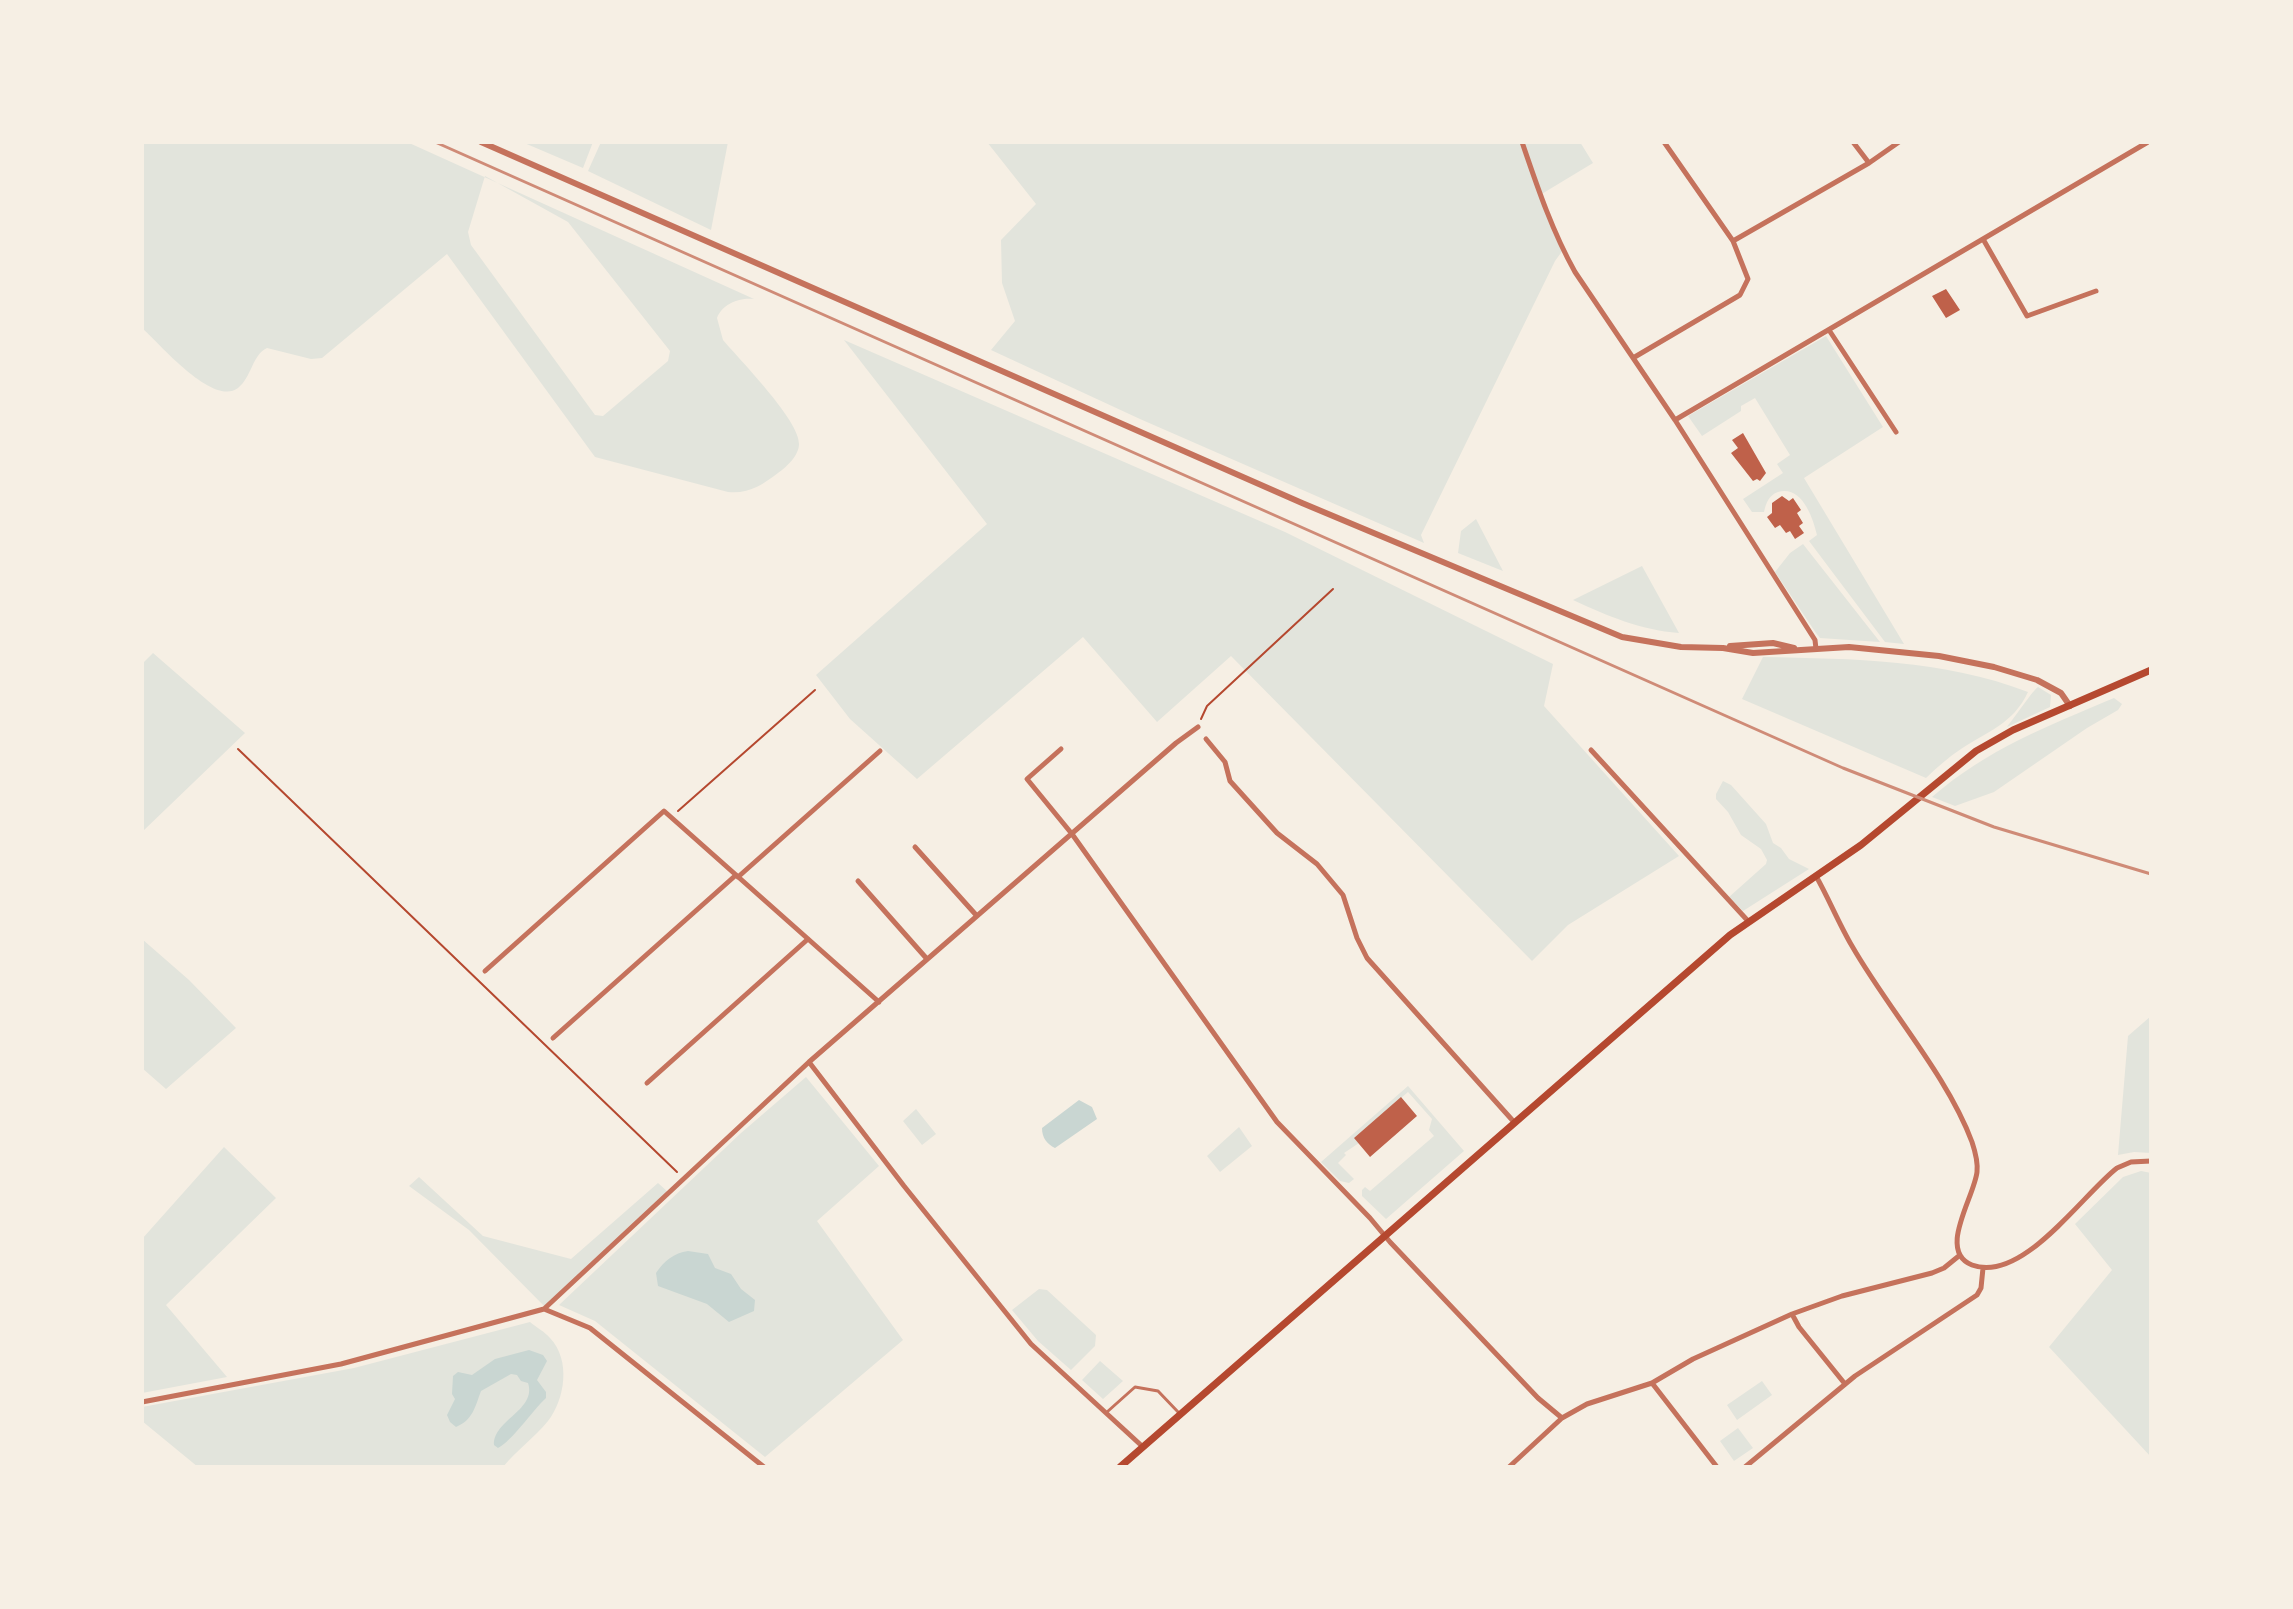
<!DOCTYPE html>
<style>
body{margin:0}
#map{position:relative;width:2293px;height:1609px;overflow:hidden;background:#f6efe4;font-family:"Asap Condensed",sans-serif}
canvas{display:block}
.frame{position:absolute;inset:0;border:144px solid #f6efe4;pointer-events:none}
</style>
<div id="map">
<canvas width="2293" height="1609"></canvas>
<div class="frame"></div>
</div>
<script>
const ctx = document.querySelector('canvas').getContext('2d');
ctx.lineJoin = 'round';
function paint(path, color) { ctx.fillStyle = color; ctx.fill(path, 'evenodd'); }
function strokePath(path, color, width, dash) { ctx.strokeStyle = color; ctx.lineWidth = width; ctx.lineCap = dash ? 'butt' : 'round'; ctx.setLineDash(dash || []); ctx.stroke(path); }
const green = new Path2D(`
 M142 142H407L754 299C740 297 722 304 717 318L723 340C740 360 800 421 799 444 799 455 787 467 778 473 762 485 749 494 728 492L595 457 447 254 322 358 311 359 267 348C252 355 252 377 238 388 213 407 160 344 142 328ZM485 176 568 222 670 351 668 361 603 416 595 415 471 245 468 232Z
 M522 142H593L583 168Z
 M601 142H728L711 230 588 171Z
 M987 142H1580L1593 163 1540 195 1563 250 1555 261 1421 535 1424 543 1140 419 991 350 1015 321 1002 283 1001 240 1036 204Z
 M1826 336 1883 427 1804 478 1904 644 1885 642 1809 541 1817 535C1813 518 1802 485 1778 492 1769 495 1766 503 1764 512H1752L1743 499 1783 473 1777 464 1790 455 1755 398 1741 406V411L1702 436 1688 416Z
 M844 340 1285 532 1553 664 1544 706 1679 856 1568 925 1532 961 1231 656 1157 722 1083 637 917 779 850 719 816 675 987 524Z
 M1476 519 1503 571 1458 553 1461 531Z
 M1803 544 1880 642 1820 638 1816 633 1775 572 1790 553Z
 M1642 566 1679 633C1640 630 1608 616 1573 600Z
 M153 653 245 733 142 832V664Z
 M1763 657C1854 659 1942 659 2028 692 2013 724 1988 731 1961 749 1949 757 1937 767 1926 778L1742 699Z
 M2038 687 2051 695 2050 707 2007 727C2014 718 2034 689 2038 687Z
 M2114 698 2122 704 2118 710 2087 728 1994 792 1955 806 1932 797C1989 748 2046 727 2114 698Z
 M1723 781 1731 785 1766 824 1773 843 1781 848 1789 859 1809 869 1743 911 1729 897 1766 864 1767 860 1761 849 1741 835 1728 812 1716 799V794Z
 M142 939 189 980 236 1028 166 1089 142 1068Z
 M2151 1016V1153L2134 1152 2118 1155 2128 1036Z
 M806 1077 879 1166 817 1221 903 1340 765 1457 595 1321 559 1305 741 1133Z
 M1408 1086 1464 1151 1386 1219 1362 1196V1190L1365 1187 1370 1191 1434 1136 1429 1130 1432 1119 1408 1092 1355 1138 1359 1143 1344 1153 1346 1155 1338 1163 1354 1179 1349 1183 1340 1181 1321 1162Z
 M916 1109 936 1134 922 1145 903 1121Z
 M1239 1127 1252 1146 1220 1172 1207 1156Z
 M224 1147 276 1198 166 1305 227 1377 142 1393V1239Z
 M2141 1171 2151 1173V1457L2049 1347 2112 1270 2075 1224 2123 1177Z
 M419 1177 483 1236 571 1259 658 1183 668 1192 546 1308 469 1230 409 1186Z
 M1039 1289 1047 1290 1096 1335 1095 1346 1071 1370 1038 1341 1012 1310Z
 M530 1322C536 1327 545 1332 550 1338 571 1360 565 1399 548 1421 534 1438 517 1450 503 1467H198L142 1421V1407L354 1368Z
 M1100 1361 1123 1381 1103 1399 1082 1380Z
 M1762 1381 1772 1395 1737 1420 1727 1405Z
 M1738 1428 1753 1448 1734 1461 1720 1441Z`);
const water = new Path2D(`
 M1079 1100 1092 1107 1097 1119 1055 1148C1047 1144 1042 1138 1042 1128Z
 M688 1251 708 1254 715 1268 731 1274 741 1289 755 1300 754 1311 729 1322 707 1304 658 1286 656 1273C664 1261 674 1253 688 1251Z
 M529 1350 543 1355 547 1361 537 1380 546 1392V1398C533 1410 511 1442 498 1448L494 1445C493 1420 537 1410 528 1383L521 1381 517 1375 511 1374 481 1391C475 1407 473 1420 456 1427L450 1422 447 1415 455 1399 452 1394 453 1376 458 1372 472 1375 495 1359Z`);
const building = new Path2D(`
 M1946 289 1960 310 1946 318 1932 296Z
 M1743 433 1766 473 1760 481 1757 479 1753 481 1731 453 1738 448 1732 440Z
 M1782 496 1789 501 1793 498 1801 510 1797 513 1803 523 1799 526 1804 533 1795 539 1790 531 1786 533 1780 525 1775 528 1767 517 1772 513V503Z
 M1401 1097 1417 1116 1370 1157 1354 1138Z`);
const path = new Path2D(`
 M1201 719 1207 706 1333 589
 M238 749 677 1172
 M678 811 815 690`);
const service = new Path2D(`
 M1107 1412 1135 1387 1158 1391 1179 1413`);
const minor = new Path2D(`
 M1522 142C1537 186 1552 231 1575 272L1675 420 1815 640 1816 649
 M1853 142 1869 163
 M1983 239 2027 316 2096 291
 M1733 241 1869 163 1899 142
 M1829 330 1896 432
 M1633 358 1740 295 1748 279 1733 241 1664 142
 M1675 420 2148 142
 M1206 739 1225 762 1230 781 1277 833 1317 864 1343 895 1357 938 1367 958 1514 1122
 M1061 749 1027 779 1072 834 1277 1122 1370 1218 1390 1242 1538 1398 1562 1418 1587 1404 1652 1383 1693 1359 1792 1314 1842 1296 1932 1273 1944 1268 1960 1255
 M1591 750 1748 921
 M915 847 977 916
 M1816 876C1829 899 1839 924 1852 946 1888 1009 1947 1075 1972 1142 1975 1151 1978 1163 1977 1172 1974 1198 1937 1251 1972 1265 2022 1284 2082 1195 2117 1168L2131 1162 2151 1161
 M738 877 880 751
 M858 881 927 959
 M485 971 664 811 879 1002
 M553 1038 736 875
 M809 1062 904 1186 1031 1344 1143 1447
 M647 1083 808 939
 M544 1309 809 1062 1176 743 1198 727
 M1792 1314 1799 1327 1845 1384
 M1652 1383 1717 1467
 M142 1402 341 1364 544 1309 590 1328 764 1467
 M1509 1467 1562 1418
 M1745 1467 1855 1376 1977 1295 1981 1288 1983 1268`);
const tertiary = new Path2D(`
 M481 142 1302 503 1622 637 1681 647 1723 648 1753 653 1849 647 1939 656 1994 667 2037 680 2061 693 2070 706
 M1730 646 1773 643 1794 648`);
const secondary = new Path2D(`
 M1120 1467 1730 935 1861 845 1976 751 2013 730 2151 670`);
const rail = new Path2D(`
 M435 142 1843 768 1994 827 2151 874`);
paint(green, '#e2e4dc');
paint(water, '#c9d6d2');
paint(building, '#bf614a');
strokePath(path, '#b5482f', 2);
strokePath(service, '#c5725c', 3);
strokePath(minor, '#c5725c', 5);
strokePath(tertiary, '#c5725c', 6);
strokePath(secondary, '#b5482f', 7);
strokePath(rail, '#cf8b77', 3);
</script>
